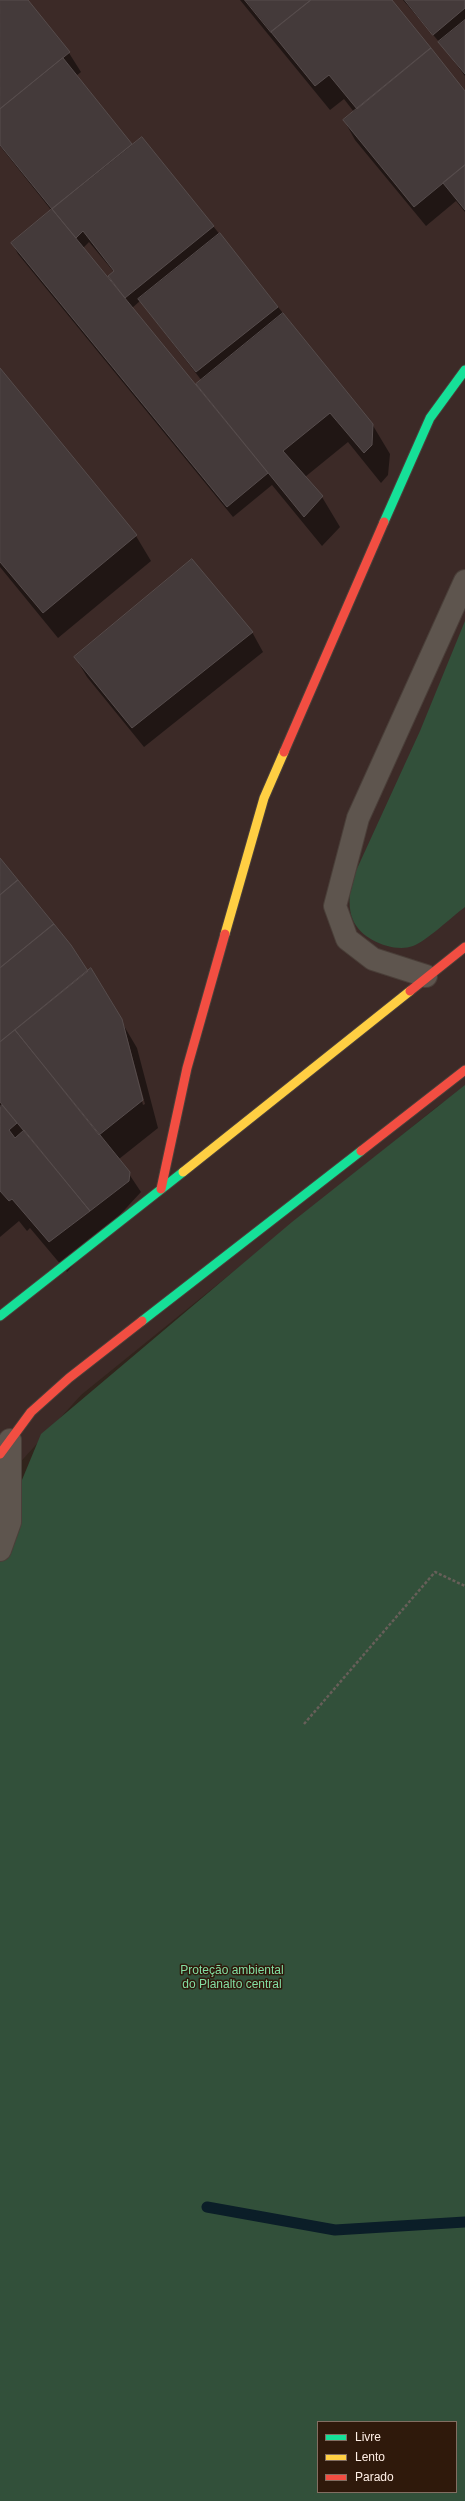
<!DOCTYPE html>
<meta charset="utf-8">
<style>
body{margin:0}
#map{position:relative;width:465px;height:2501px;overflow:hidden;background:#31241c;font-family:Arial,sans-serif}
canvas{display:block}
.legend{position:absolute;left:317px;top:2421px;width:140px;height:72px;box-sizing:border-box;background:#2f190b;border:1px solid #826e62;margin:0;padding:5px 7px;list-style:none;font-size:12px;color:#feeee5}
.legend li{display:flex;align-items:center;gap:8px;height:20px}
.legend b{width:20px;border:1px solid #826e62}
</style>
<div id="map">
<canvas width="465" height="2501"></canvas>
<ul class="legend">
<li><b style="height:5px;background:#16e098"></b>Livre</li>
<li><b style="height:5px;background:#ffcf43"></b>Lento</li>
<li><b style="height:5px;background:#f24e42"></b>Parado</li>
</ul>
</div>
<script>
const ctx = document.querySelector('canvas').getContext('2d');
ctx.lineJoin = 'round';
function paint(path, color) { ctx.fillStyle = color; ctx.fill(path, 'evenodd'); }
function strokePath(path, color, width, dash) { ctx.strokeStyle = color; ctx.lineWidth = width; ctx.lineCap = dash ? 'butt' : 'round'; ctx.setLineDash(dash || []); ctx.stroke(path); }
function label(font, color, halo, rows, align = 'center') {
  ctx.font = font + ' Arial,sans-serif'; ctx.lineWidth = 3; ctx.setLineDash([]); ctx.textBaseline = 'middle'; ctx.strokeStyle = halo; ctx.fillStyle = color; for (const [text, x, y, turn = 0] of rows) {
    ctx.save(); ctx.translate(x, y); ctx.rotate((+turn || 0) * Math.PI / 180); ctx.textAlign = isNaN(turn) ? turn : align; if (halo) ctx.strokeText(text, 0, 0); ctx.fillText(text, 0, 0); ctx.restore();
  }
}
const industrial = new Path2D(`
 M0 0H465V1088L438 1106 81 1395 15 1468 0 1447Z`);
const green = new Path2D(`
 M465 621V907C453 916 425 942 413 946 394 953 361 940 353 920 348 909 350 895 350 884L420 731Z
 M465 1085V2501H0V1533L41 1434 292 1222ZM318 2422H456V2492H318Z`);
const shadow = new Path2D(`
 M0 0H26L69 53 81 72 76 76 132 146 213 226 372 424 390 454 388 475 381 483 348 442 305 477 322 497 340 527 322 546 272 485 233 517 18 254 12 243 52 211 0 146ZM89 242 114 272 108 278 83 248ZM140 301 202 381 197 384 199 389 132 308Z
 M240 0H390L465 93V212L456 201 426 226 355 140 344 120 354 112 344 99 330 110Z
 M403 0H465V76L441 44Z
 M0 370 136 536 151 561 58 638 0 567Z
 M252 632 263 652 144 747 87 677 75 657Z
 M0 859 121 1019 143 1105 145 1104 124 1026 137 1048 158 1128 119 1159 141 1192 67 1272 30 1228 27 1231 19 1221 0 1237Z`);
const stream = new Path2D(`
 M207 2207 335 2230 465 2222`);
const building = new Path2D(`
 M0 0H28L70 52 0 109Z
 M245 0H311L271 32Z
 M311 0H392L431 48 357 109 329 75 315 86 271 32Z
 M405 0H465V8L433 35Z
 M465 20V74L438 42Z
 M431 48 465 91V165L414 207 343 120Z
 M63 58 132 144 52 209 0 145V109Z
 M142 137 214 226 125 298 108 276 114 271 83 231 76 238 52 209Z
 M465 165V210L443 183Z
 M52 209 268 473 227 507 11 243Z
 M220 233 278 307 196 372 138 299Z
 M283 313 373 424 372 445 364 453 330 413 283 451 323 496 304 517 196 384Z
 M0 368 137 535 43 613 0 562Z
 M192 559 253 632 132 728 74 657Z
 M0 858 18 880 0 895Z
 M18 880 54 924 0 968V895Z
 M54 924 71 945 88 971 0 1042V968Z
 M91 968 122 1019 143 1100 99 1135 15 1030Z
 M15 1030 130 1172 129 1181 90 1211 0 1102V1042Z
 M2 1105 17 1123 9 1130 15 1138 24 1130 90 1211 49 1242 12 1199 9 1201 0 1191V1107Z`);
const path = new Path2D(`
 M304 1724 435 1572 465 1586`);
const street = new Path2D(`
 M426 976 373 959 347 939 335 906 358 818 465 581
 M0 1550 10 1522V1440`);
const fast = new Path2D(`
 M384 522 430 418 465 370
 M0 1316 183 1172
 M142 1321 361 1151`);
const slow = new Path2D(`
 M225 934 264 798 284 752
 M183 1172 410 991`);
const jam = new Path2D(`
 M284 752 384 522
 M410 991 465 947
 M361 1151 465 1070
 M161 1189 187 1068 225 934
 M0 1454 31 1412 69 1378 142 1321`);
const parkNames = [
 ["Proteção ambiental",232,1971],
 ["do Planalto central",232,1985]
];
paint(industrial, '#3c2a27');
paint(green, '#32503a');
paint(shadow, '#0007');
strokePath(stream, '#0b1e28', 11);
paint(building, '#443a3a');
strokePath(building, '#564c4c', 1);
strokePath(street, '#4a3f39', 24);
strokePath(fast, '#4a3f39', 11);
strokePath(slow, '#4a3f39', 11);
strokePath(jam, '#4a3f39', 11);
strokePath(path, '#675f59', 2.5, [3, 2]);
strokePath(street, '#5e554e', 22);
strokePath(fast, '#16e098', 9);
strokePath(slow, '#ffcf43', 9);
strokePath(jam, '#f24e42', 9);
label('12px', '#83dea3', '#2f190b', parkNames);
</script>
